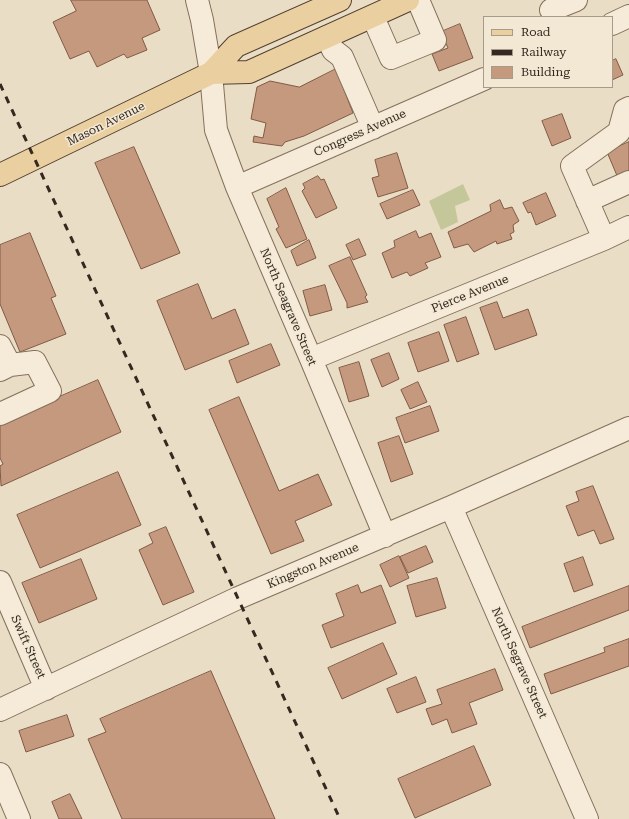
<!DOCTYPE html>
<style>
body{margin:0}
#map{position:relative;width:629px;height:819px;overflow:hidden;background:#eaddc5;font-family:"Roboto Serif",serif}
canvas{display:block}
.legend{position:absolute;left:483px;top:16px;width:130px;height:72px;box-sizing:border-box;background:#f2e8d4;border:1px solid #a69c8c;margin:0;padding:5px 7px;list-style:none;font-size:12px;color:#35291f}
.legend li{display:flex;align-items:center;gap:8px;height:20px}
.legend b{width:20px;border:1px solid #a69c8c}
</style>
<div id="map">
<canvas width="629" height="819"></canvas>
<ul class="legend">
<li><b style="height:5px;background:#ead0a0"></b>Road</li>
<li><b style="height:5px;background:#35291f"></b>Railway</li>
<li><b style="height:11px;background:#c5997e"></b>Building</li>
</ul>
</div>
<script>
const ctx = document.querySelector('canvas').getContext('2d');
ctx.lineJoin = 'round';
function paint(path, color) { ctx.fillStyle = color; ctx.fill(path, 'evenodd'); }
function strokePath(path, color, width, dash) { ctx.strokeStyle = color; ctx.lineWidth = width; ctx.lineCap = dash ? 'butt' : 'round'; ctx.setLineDash(dash || []); ctx.stroke(path); }
function label(font, color, halo, rows, align = 'center') {
  ctx.font = font + ' "Roboto Serif",serif'; ctx.lineWidth = 3; ctx.setLineDash([]); ctx.textBaseline = 'middle'; ctx.strokeStyle = halo; ctx.fillStyle = color; for (const [text, x, y, turn = 0] of rows) {
    ctx.save(); ctx.translate(x, y); ctx.rotate((+turn || 0) * Math.PI / 180); ctx.textAlign = isNaN(turn) ? turn : align; if (halo) ctx.strokeText(text, 0, 0); ctx.fillText(text, 0, 0); ctx.restore();
  }
}
const green = new Path2D(`
 M463 184 470 200 455 206 458 222 441 230 429 201Z`);
const building = new Path2D(`
 M71 0H147L160 30 142 38 147 50 127 58 124 54 97 67 89 51 70 59 53 22 76 11Z
 M460 24 473 58 439 71 432 54 448 48 441 32Z
 M616 59 623 75 612 80V61Z
 M336 69 353 113 304 136 285 142 282 146 253 142 254 136 263 138 266 123 251 119 257 87 270 81 299 87Z
 M562 114 571 138 552 146 542 121Z
 M629 142V174L618 178 607 152Z
 M134 147 180 253 141 269 95 163Z
 M397 153 408 188 378 197 372 178 379 176 375 160Z
 M318 176 321 180 324 179 337 208 316 218 302 191 305 188 303 184Z
 M286 188 307 239 286 248 276 229 279 227 267 199Z
 M413 190 420 205 387 219 380 204Z
 M546 193 556 216 536 225 531 212 528 213 523 203Z
 M500 200 504 209 512 207 519 221 513 225 514 232 510 234 512 239 497 244 496 241 474 252 468 244 454 248 448 232 491 211 490 205Z
 M416 231 419 238 431 233 441 257 425 263 428 268 410 276 407 272 392 278 382 253 395 247 394 241Z
 M30 233 56 296 51 298 66 334 20 352 0 304V245Z
 M359 239 366 255 353 260 346 245Z
 M309 240 316 258 297 266 291 251Z
 M350 257 367 295 365 297 368 302 347 308V303L329 266Z
 M198 284 212 319 235 309 249 344 185 370 157 301Z
 M325 285 332 310 310 316 303 291Z
 M497 302 503 318 528 309 537 335 495 350 480 308Z
 M466 317 479 354 457 362 444 325Z
 M439 332 449 361 418 372 408 343Z
 M271 344 280 365 237 383 229 361Z
 M389 353 399 379 382 387 371 360Z
 M359 362 369 396 349 402 339 368Z
 M98 380 121 432 1 486 0 466 3 464 0 458V423Z
 M418 382 427 402 410 409 401 390Z
 M239 397 279 491 318 474 332 505 295 521 304 541 271 554 209 410Z
 M430 406 439 431 405 443 396 418Z
 M399 436 413 474 391 482 378 443Z
 M118 472 141 525 40 568 17 515Z
 M593 486 614 539 600 544 594 530 578 536 566 506 579 501 576 492Z
 M166 527 194 592 163 605 139 550 153 543 149 534Z
 M426 546 433 562 408 573 400 557Z
 M399 556 409 578 390 587 380 565Z
 M583 557 593 585 574 592 564 564Z
 M81 559 97 599 39 623 22 583Z
 M437 578 446 608 416 617 407 586Z
 M358 585 361 593 381 585 396 623 331 648 322 625 344 616 336 594Z
 M629 586V610L530 648 522 627Z
 M629 639V666L551 694 544 674 605 652 604 648Z
 M383 643 397 674 342 699 328 668Z
 M495 669 503 690 469 703 477 724 452 733 447 719 432 725 426 709 442 704 437 690Z
 M211 671 275 819H122L88 739 106 732 100 719Z
 M416 677 426 702 397 713 387 689Z
 M67 715 74 736 26 752 19 731Z
 M474 746 491 785 415 818 398 779Z
 M70 794 82 819H59L52 802Z`);
const minor = new Path2D(`
 M197 0 202 20 211 73 216 130 237 187 311 359 385 536
 M551 10 576 0
 M373 17 391 58 435 40 418 0
 M612 24 629 16
 M327 37 333 50 342 57 373 128
 M237 187 484 79
 M587 201 629 182
 M604 239 572 166 619 132 625 110 629 108
 M0 346 10 365 0 370
 M311 359 604 239 629 227
 M0 414 50 391 35 362 10 365
 M451 507 587 819
 M0 582 46 689
 M0 710 238 598 451 507 629 428
 M0 774 19 819`);
const major = new Path2D(`
 M211 73 249 72 408 0
 M0 175 211 73 236 46 340 0`);
const rail = new Path2D(`
 M0 84 340 819`);
const streetNames = [
 ["Mason Avenue",106,124,-26],
 ["Congress Avenue",360,133,-24],
 ["Pierce Avenue",470,294,-22],
 ["North Seagrave Street",288,307,67],
 ["Kingston Avenue",313,566,-23],
 ["Swift Street",28,647,66],
 ["North Segrave Street",519,663,66]
];
paint(green, '#c4c79a');
paint(building, '#c5997e');
strokePath(building, '#815a45', 1);
strokePath(minor, '#84705d', 24);
strokePath(major, '#523f31', 24);
strokePath(minor, '#f6ebd8', 22);
strokePath(major, '#ead0a0', 22);
strokePath(rail, '#35291f', 3, [7, 7]);
label('12px', '#35291f', '#f2e8d4', streetNames);
</script>
